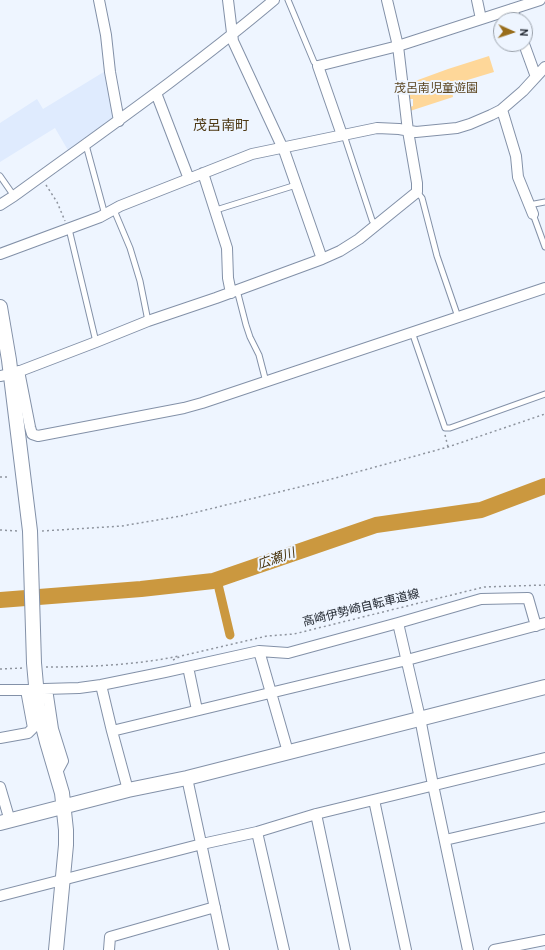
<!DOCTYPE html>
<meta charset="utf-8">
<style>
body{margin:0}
#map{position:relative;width:545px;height:950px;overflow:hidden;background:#eef5ff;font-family:Cabin,sans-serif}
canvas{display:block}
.north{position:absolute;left:493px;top:12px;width:40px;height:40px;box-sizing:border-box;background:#eef5ff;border:1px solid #9da4ad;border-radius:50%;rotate:93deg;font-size:11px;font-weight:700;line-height:16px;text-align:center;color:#242a33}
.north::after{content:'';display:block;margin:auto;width:14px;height:18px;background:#986d1b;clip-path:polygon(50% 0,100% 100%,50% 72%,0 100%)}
</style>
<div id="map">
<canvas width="545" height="950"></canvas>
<div class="north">N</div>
</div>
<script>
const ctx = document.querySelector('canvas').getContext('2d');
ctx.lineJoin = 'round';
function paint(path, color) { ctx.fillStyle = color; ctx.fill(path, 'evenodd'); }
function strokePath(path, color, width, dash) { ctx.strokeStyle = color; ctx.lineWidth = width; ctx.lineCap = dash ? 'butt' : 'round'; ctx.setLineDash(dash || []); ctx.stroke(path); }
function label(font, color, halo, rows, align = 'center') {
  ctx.font = font + ' Cabin,"Noto Sans JP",sans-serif'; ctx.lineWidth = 4; ctx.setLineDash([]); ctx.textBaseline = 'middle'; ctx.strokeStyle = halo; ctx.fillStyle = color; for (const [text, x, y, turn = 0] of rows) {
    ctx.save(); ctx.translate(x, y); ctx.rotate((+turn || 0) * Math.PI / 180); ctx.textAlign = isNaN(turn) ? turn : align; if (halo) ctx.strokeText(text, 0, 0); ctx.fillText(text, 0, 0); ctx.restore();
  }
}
const built = new Path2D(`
 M107 70 115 119 69 152 55 128 0 162V123L37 99 43 109Z`);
const green = new Path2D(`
 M489 56 494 72 451 85 453 97 410 111V107L413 106V99H409L407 84 448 69Z`);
const canal = new Path2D(`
 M217 580 230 635`);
const river = new Path2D(`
 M0 600 141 589 213 581 376 525 481 510 545 486`);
const path = new Path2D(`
 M46 185 57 202 65 221
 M445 435 448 447
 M0 477H7
 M0 530 18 531
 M42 531 122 526 181 516 328 480 448 447 545 414
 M173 660 181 656 267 636 294 634 484 587 545 585
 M46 667C90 667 136 665 179 656
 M0 669 24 668`);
const lane = new Path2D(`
 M288 0 314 62 318 66
 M344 135 372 220 376 226
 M86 145 105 215
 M0 176 14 196
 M417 192 422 198 437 256 458 317
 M529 205 545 202
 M114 210 130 248 140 281 148 321
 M216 210 296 185
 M533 214 545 247
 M69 229 96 342
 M237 290 246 325 250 337 259 355 266 382
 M412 332 445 428H450L545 394`);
const street = new Path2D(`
 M99 0 106 35 110 72 119 121
 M228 0 233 41 285 153 322 259
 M477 0 481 19
 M512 9 516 20
 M524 44 536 77
 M156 93 189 179
 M501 110 503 113 516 156 518 177 533 214
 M342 135 318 66 398 46 540 0
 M203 173 227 248 228 278 231 293
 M0 205 14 196C102 132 191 70 274 0
 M0 254 100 217 120 206 252 154 377 128 399 129 416 132 457 128 470 124 491 115 501 110 523 91 545 67
 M19 371 30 427 32 434 38 436 184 408 202 403 545 288
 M0 376 15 373 96 342 148 321 216 298 322 259 340 251 359 239 417 192V183L408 131 398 46 387 0
 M398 623 420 718 433 785 468 950
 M259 651 288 752
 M188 667 197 710
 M101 685 112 731
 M44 689 79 688 101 685 165 672 259 651 288 653 398 623 481 599 528 598 536 626
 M47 689 53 729 63 761 56 774
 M0 690H30
 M0 738 28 733 33 728 26 690
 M187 778 224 950
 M0 787 10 821
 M128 790 112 731 407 660 545 623
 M374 800 406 950
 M316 814 345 950
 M257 832 284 950
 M445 840 545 817
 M0 896 202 844 257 832 316 814 545 758
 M109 950 110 937 215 907
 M494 950 545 940`);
const secondary = new Path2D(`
 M0 307 9 360 30 531 34 663 38 707 47 742 62 793 66 830V845L56 950
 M0 823 128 790 187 778 545 687`);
const parkNames = [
 ["茂呂南児童遊園",436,88]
];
const streetNames = [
 ["高崎伊勢崎自転車道線",361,608,-14]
];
const waterNames = [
 ["広瀬川",276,559,-19]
];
const quarterNames = [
 ["茂呂南町",221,126]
];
paint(built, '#dfebfe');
paint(green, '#fed799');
strokePath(canal, '#cb983f', 9);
strokePath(river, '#cb983f', 16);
strokePath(lane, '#8391a8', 7);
strokePath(street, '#8391a8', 12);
strokePath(secondary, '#8391a8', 16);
strokePath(path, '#8e949e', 1.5, [2, 3]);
strokePath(lane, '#fff', 5);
strokePath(street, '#fff', 10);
strokePath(secondary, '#fff', 14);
label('12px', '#5b4520', '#eef5ff', parkNames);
label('12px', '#242a33', '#eef5ff', streetNames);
label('italic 13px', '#49350f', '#eef5ff', waterNames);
label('14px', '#4e3914', '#eef5ff', quarterNames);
</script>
